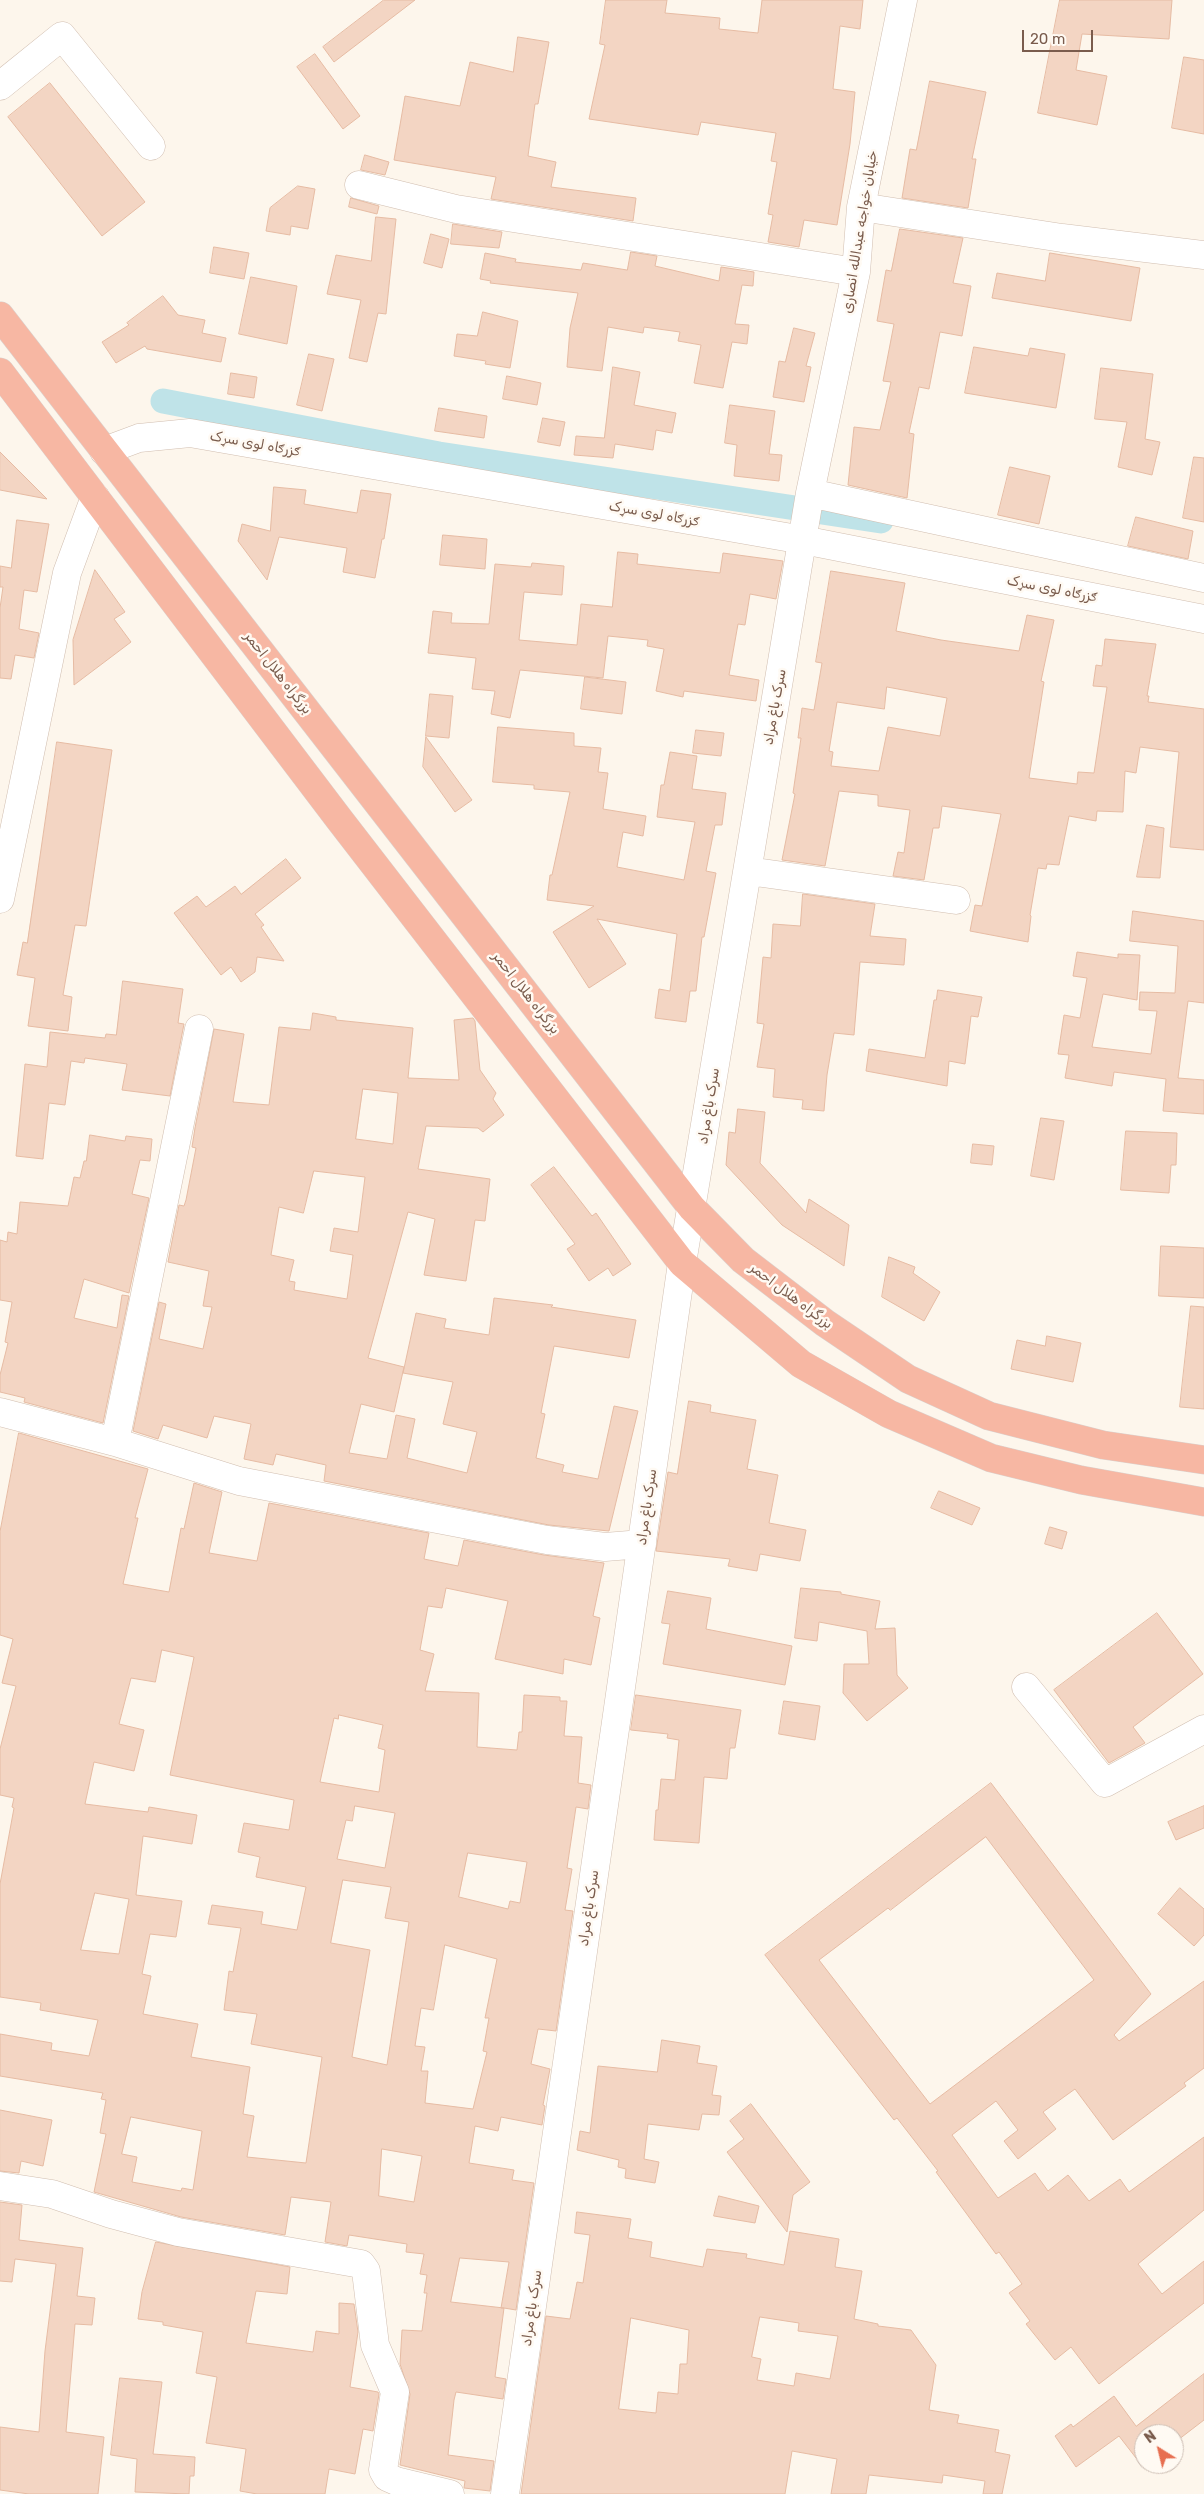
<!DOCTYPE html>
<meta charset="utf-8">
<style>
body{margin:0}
#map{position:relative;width:1204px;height:2494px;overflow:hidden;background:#fdf6ec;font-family:Rubik,sans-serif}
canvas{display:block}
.north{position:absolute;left:1134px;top:2424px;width:50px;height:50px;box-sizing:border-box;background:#fffaf3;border:1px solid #cabbb1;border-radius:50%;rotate:324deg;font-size:14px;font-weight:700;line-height:20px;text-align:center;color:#7a5c4d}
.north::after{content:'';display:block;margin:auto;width:18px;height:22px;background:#e76f51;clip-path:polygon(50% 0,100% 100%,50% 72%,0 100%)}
.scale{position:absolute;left:1022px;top:30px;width:71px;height:22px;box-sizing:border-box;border:2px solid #7a5c4d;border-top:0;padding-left:6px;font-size:15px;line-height:18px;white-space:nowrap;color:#7a5c4d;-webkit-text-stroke:4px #fffaf3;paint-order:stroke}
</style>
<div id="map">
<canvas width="1204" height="2494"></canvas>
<div class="north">N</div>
<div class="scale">20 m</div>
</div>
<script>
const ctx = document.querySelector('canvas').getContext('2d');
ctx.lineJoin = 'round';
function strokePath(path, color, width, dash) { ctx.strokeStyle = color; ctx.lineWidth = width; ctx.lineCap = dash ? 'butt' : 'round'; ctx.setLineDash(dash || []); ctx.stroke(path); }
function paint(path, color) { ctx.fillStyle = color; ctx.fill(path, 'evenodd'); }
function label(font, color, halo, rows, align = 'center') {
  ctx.font = font + ' Rubik,"Noto Naskh Arabic",sans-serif'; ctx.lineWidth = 5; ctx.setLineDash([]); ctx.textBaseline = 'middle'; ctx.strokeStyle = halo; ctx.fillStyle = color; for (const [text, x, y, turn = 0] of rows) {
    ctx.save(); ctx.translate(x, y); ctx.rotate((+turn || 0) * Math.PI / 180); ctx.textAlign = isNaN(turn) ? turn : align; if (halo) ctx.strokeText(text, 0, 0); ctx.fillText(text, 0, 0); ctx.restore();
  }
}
const canal = new Path2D(`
 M163 401 439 454 881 521`);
const building = new Path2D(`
 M384 0H415L334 62 323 47Z
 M606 0H667L665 13 720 18 719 29 758 33 762 0H863L860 29 840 26 833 89 855 92 850 144 837 225 804 220 799 247 768 242 773 215 768 214 777 162 771 161 776 133 701 122 698 135 589 119 605 45 600 44Z
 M1060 0H1172L1169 39 1082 34 1076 70 1107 76 1097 125 1038 113Z
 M518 37 549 42 538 104H535L528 156 556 162 551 187 636 198 633 221 491 199 496 177 394 160 405 96 460 106 470 62 513 72Z
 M315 54 360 116 343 129 297 67Z
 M1184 57 1204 60V134L1172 128Z
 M930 81 986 92 972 159H976L968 208 902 198 910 149 916 150Z
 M50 83 145 202 102 236 8 117Z
 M365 155 389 162 385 175 361 170Z
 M298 186 315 189 308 229 291 226 290 235 266 231 270 208Z
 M351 198 379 206 377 214 349 207Z
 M376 217 396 219 386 314 378 313 367 362 349 358 361 300 327 294 336 255 371 261Z
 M453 224 502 232 499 248 451 244Z
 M900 229 963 238 953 283 971 286 962 336 940 332 929 389 919 387 909 433 914 434 907 498 848 485 854 427 880 430 891 382 883 381 894 324 877 321 886 270 891 271Z
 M431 234 449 239 442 268 424 263Z
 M214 247 249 253 244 279 210 273Z
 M631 252 657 256 655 266 719 281 721 267 754 272 753 286 742 285 735 324 749 325 747 344 732 342 723 388 694 383 701 345 678 341 680 332 644 327 643 333 608 327 602 371 567 367 570 328 578 293 490 283 491 281 480 279 485 253 516 259 515 262 581 270 583 263 627 270Z
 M1050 253 1140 268 1131 321 992 298 997 273 1045 281Z
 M251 277 297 286 287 344 239 334Z
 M163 296 178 315 205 320 202 333 226 338 221 362 147 349 145 346 116 363 102 342 129 325 127 323Z
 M483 312 518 321 510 368 485 364 486 361 454 356 457 334 477 336Z
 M794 328 815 333 806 366 811 367 804 402 773 397 779 361 785 362Z
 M974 347 1028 356 1030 348 1065 354 1056 408 965 393Z
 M309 354 334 359 322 411 297 405Z
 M613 367 640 372 634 405 676 413 672 433 656 430 653 450 615 444 613 458 574 455 576 436 604 438Z
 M1101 368 1153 374 1145 439 1160 442 1152 475 1118 467 1127 422 1095 419Z
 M231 373 257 377 254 398 228 394Z
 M507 376 541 383 537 405 503 399Z
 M730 405 775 411 769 454 782 455 779 481 734 476 737 445 725 443Z
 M439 408 487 416 484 438 435 431Z
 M543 418 565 422 560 446 538 442Z
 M0 452 47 499 0 490Z
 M1194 457 1204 458V522L1183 518Z
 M1010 467 1050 476 1039 524 998 515Z
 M274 487 306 490 304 504 357 513 361 490 391 494 384 539H382L375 578 343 572 347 548 279 537 267 580 238 541 242 524 270 531Z
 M1136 517 1193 531 1188 559 1128 546Z
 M17 520 49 524 37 592 24 590 19 629 39 633 34 658 15 655 11 679 0 678V608L3 587H0V566L11 568Z
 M443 535 487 539 485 569 440 565Z
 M618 552 638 554 637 564 720 573 723 553 783 561 776 599 750 594 745 625 738 624 729 675 759 680 756 701 684 691 683 697 656 691 664 649 647 646 648 640 608 636 603 678 520 670 510 718 491 714 495 691 472 689 476 658 428 653 433 611 452 613 451 623 489 624 495 564 531 567 532 563 564 566 562 595 524 592 519 640 577 645 581 604 612 607Z
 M95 570 125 612 114 619 131 642 74 685 73 640Z
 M831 571 905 583 896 631 941 640 1019 651 1027 615 1054 620 1041 681 1044 682 1029 778 1077 784 1078 772 1094 773 1107 687 1093 686 1096 665 1102 666 1105 639 1156 644 1147 696H1149L1148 702 1204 709V850L1170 847 1179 752 1140 747 1136 773 1125 771 1123 812 1097 811 1096 821 1069 816 1059 865 1047 864 1046 869 1038 868 1030 915 1031 916 1028 942 970 931 975 905 982 906 1001 814 942 806 939 828H933L924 880 893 876 898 852 904 853 910 810 878 806V795L839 791 825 866 782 860 795 794 793 793 801 738H798L802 708 814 710 822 663 816 662ZM887 687 947 698 940 736 888 727 879 771 831 766 833 752 829 751 837 702 884 709Z
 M585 677 626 682 622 714 581 709Z
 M430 694 453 696 449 738 426 736Z
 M498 727 574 733V746L601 748 598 772 608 773 603 809 646 816 643 836 623 832 617 867 684 880 695 822 657 817 661 785H664L670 752 697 756 692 789 726 793 722 825H715L706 871 716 873 704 937H702L696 991H690L686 1022 655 1018 659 989 670 991 677 934 597 919 626 964 589 988 553 932 594 906 547 900 550 875H552L570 792 534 789V785L493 782Z
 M696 730 724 733 721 756 693 753Z
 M426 737 472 800 455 812 423 767Z
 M57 742 112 750 86 926 75 925 63 995 72 997 68 1031 28 1026 35 978 17 975 23 942 27 943Z
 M1147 825 1164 828 1160 878 1137 877Z
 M286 859 301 878 255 914 264 925 261 927 284 961 257 957 255 972 241 982 231 967 221 975 174 913 197 896 206 907 235 886 241 894Z
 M803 894 875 904 870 936 906 939 904 965 860 962 854 1035 834 1033 827 1075 824 1111 802 1109 803 1100 773 1097 775 1069 757 1067 764 1024 757 1023 763 957 771 958 773 924 800 926Z
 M1133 911 1204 921V1003L1188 1001 1178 1078 1204 1080V1114L1163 1111 1166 1079 1114 1072 1112 1086 1065 1078 1069 1055 1058 1054 1064 1015 1080 1018 1087 978 1073 976 1077 952 1118 958V954L1140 955 1137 1000 1103 994 1092 1047 1151 1054 1157 1011 1139 1010 1140 992 1175 993 1178 946 1130 941Z
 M123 981 183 989 178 1023 184 1024 170 1096 122 1090 127 1064 85 1058 84 1063 71 1061 65 1105 49 1103 43 1159 16 1156 25 1064 47 1067 50 1032 105 1038 106 1034 116 1035Z
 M938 990 982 997 978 1017 971 1016 965 1064 949 1061 947 1086 866 1071 869 1049 925 1058 934 1000H936Z
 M313 1013 336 1017V1020L413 1028 408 1078 459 1080 454 1020 473 1018 475 1021 480 1070 496 1093 493 1099 504 1115 483 1132 478 1128 426 1126 418 1169 490 1179 485 1221 475 1220 466 1281 424 1275 435 1219 408 1212 368 1358 404 1367 394 1412 361 1404 349 1453 387 1459 396 1415 415 1419 407 1458 467 1473 477 1432 443 1424 453 1382 403 1373 416 1313 446 1319 444 1328 489 1335 494 1298 553 1305 551 1307 636 1320 629 1358 554 1346 541 1413 545 1414 536 1458 564 1465 562 1472 598 1479 614 1406 638 1411 609 1531 549 1525 324 1481 326 1465 276 1454 273 1465 244 1459 251 1424 214 1416 207 1438 163 1425 158 1439 133 1431 159 1302 166 1304 159 1339 203 1349 212 1307 203 1306 209 1271 168 1262 179 1205 184 1206 186 1200 196 1148 192 1147 195 1128 214 1029 244 1034 233 1102 269 1105 279 1027 310 1030ZM363 1089 398 1093 393 1144 356 1139ZM314 1171 365 1177 358 1232 334 1228 330 1251 353 1255 347 1299 294 1290 295 1282 289 1281 294 1260 271 1255 279 1207 303 1213Z
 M738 1109 765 1112 760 1163 806 1213 809 1199 849 1225 844 1266 782 1225 726 1165 729 1132 735 1133Z
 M1041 1118 1064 1121 1054 1180 1031 1176Z
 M1126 1131 1177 1133 1176 1165H1171L1169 1193 1121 1190Z
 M90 1135 125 1141 126 1136 152 1139 150 1161 140 1160 132 1194 149 1198 129 1293 84 1279 74 1318 117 1328 122 1295 129 1296 103 1423 24 1402 25 1398 0 1392V1375L8 1343 5 1342 12 1302 0 1300V1240L7 1242 8 1232 17 1234 20 1202 68 1206 74 1177 80 1178 84 1161H86Z
 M973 1144 994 1146 992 1165 971 1163Z
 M554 1167 592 1216 596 1213 631 1264 613 1276 608 1268 589 1281 567 1249 575 1244 531 1185Z
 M1161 1246 1204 1248V1298L1159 1296Z
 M889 1257 915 1267 913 1273 940 1292 924 1321 882 1297Z
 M1191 1306 1204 1307V1409L1180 1407Z
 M1047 1336 1081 1343 1073 1382 1011 1369 1017 1340 1045 1346Z
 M689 1401 711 1405 710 1412 756 1420 747 1469 778 1475 769 1523 806 1530 800 1561 760 1554 757 1571 728 1566 730 1559 656 1551 668 1472 677 1474Z
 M19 1433 148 1469 135 1518H138L123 1584 169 1592 181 1528 184 1529 194 1483 222 1492 209 1553 257 1561 269 1503 429 1533 424 1559 458 1566 464 1540 544 1555 604 1563 593 1616 600 1618 591 1665 564 1659 563 1674 495 1659 508 1601 446 1588 442 1608 428 1606 420 1650 434 1654 425 1691 479 1693 477 1747 517 1750 519 1732H522L524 1695 560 1697V1701H567L564 1736 582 1737 578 1783 591 1785 588 1809 576 1807 567 1868 572 1869 565 1910 573 1911 556 2031 538 2029 531 2064 550 2069 543 2105 545 2106 542 2125 501 2117 498 2131 475 2126 469 2163 514 2170 512 2180 534 2183 516 2310 504 2308 495 2377 506 2379 503 2399 456 2392 454 2400 448 2455 494 2461 490 2491 464 2488 465 2481 400 2465 410 2394 400 2364 402 2330 422 2331 427 2293H424L427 2275 420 2274 424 2254 406 2252 407 2244 349 2235 347 2246 325 2242 331 2202 291 2197 285 2235 181 2217 94 2192 106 2134 100 2133 106 2100 101 2099 103 2093 0 2076V2034L52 2043 51 2050 89 2056 98 2020 40 2010 41 2003 0 1997V1884L14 1808 12 1807 14 1798 0 1795V1749L16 1686 2 1683 13 1639 0 1635V1532ZM162 1650 194 1657 170 1775 294 1800 289 1830 244 1823 238 1852 260 1857 256 1877 306 1887 297 1930 261 1924 263 1912 212 1905 208 1924 241 1928 233 1972 229 1971 224 2010 257 2014 251 2044 322 2057 306 2163 247 2157 254 2116 243 2114 250 2067 191 2057 198 2024 143 2014 151 1976 142 1974 150 1934 176 1937 182 1901 136 1895 143 1836 192 1844 197 1815 149 1807 148 1812 85 1804 94 1762 134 1771 144 1730 119 1724 131 1678 155 1682ZM339 1715 383 1725 378 1748 385 1750 379 1792 320 1782 334 1718 338 1719ZM355 1806 395 1813 385 1868 337 1859 346 1820 352 1821ZM468 1853 527 1862 520 1903 510 1901 508 1909 459 1897ZM343 1880 391 1887 385 1918 409 1922 387 2065 352 2057 370 1950 331 1943ZM95 1893 129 1899 119 1954 81 1950ZM445 1945 497 1959 485 2018H489L483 2051 487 2052 473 2109 425 2103 428 2071H421L425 2047 415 2046 421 2008 433 2010ZM131 2117 202 2131 193 2190 182 2188 181 2191 132 2182 137 2157 122 2154ZM382 2149 422 2156 414 2202 379 2196ZM460 2258 509 2262 501 2308H504L451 2302Z
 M939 1491 980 1508 972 1525 931 1508Z
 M1050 1527 1067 1532 1062 1549 1045 1544Z
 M801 1588 841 1592V1594L880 1601 875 1629 895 1628 897 1675 908 1688 867 1721 843 1693 844 1664H869L867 1631 819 1622 817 1641 795 1638Z
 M668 1591 711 1598 706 1629 792 1646 785 1685 663 1664 670 1624 662 1623Z
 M1157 1613 1203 1674 1133 1727 1145 1743 1109 1763 1054 1690Z
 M636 1695 741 1710 735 1748H730L727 1779 704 1777 699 1843 654 1840 656 1810H658L661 1779 675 1780 679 1740 667 1738 668 1734 631 1730Z
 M784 1701 820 1706 815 1740 779 1734Z
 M991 1783 1151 1994 1114 2035 1119 2041 1204 1981V2068L1184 2083 1186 2086 1113 2140 1075 2089 1043 2112 1056 2129 1018 2159 1004 2141 1018 2130 996 2101 952 2135 998 2198 1035 2173 1048 2191 1068 2175 1089 2201 1120 2179 1129 2192 1204 2137V2210L1138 2264 1162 2294 1204 2261V2303L1099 2384 1071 2347 1055 2360 1026 2324 1030 2321 1009 2293 1022 2284 999 2252 996 2254 936 2172 938 2171 897 2118 894 2120 765 1955ZM986 1837 1094 1980 930 2104 819 1960 888 1908 890 1910Z
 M1204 1806V1828L1176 1840 1168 1822Z
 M1180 1888 1204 1909V1935L1194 1946 1158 1914Z
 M662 2040 700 2046 697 2063 717 2066 712 2095 721 2096 719 2115 702 2114 699 2130 648 2124 644 2159 659 2162 655 2183 625 2178 626 2169 618 2167 619 2160 577 2150 580 2131 590 2133 598 2066 657 2072Z
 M751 2104 810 2182 793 2195 787 2232 727 2152 744 2139 730 2121Z
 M0 2110 52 2120 43 2166 21 2161 19 2173 0 2171Z
 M719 2196 759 2206 755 2223 714 2216Z
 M0 2202 22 2205 19 2240 83 2248 77 2296 95 2298 92 2325 75 2324 66 2432 104 2437 98 2494H29L0 2490V2427L39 2432 45 2351 56 2264 15 2259 12 2282 0 2281Z
 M577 2212 631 2219 628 2238 652 2242 650 2257 703 2267 707 2249 747 2254 746 2258 784 2265 790 2231 839 2239 835 2267 862 2271 854 2319 878 2324V2326L911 2330 936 2365 929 2410 959 2415 957 2423 999 2430 995 2452 1010 2455 1002 2494H983L985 2481 943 2475 942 2483 869 2475 866 2494H831L837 2459 792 2451 785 2494H521L546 2316 570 2319 577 2282 583 2283 590 2235 575 2233ZM760 2317 799 2323 798 2331 838 2336 830 2379 796 2373 794 2386 757 2380 761 2359 752 2357ZM631 2318 689 2330 687 2364H680L678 2394 658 2392 656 2413 619 2409Z
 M156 2242 290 2267 287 2294 256 2291 246 2343 313 2352 316 2331 339 2334V2303L354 2304 358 2332 350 2387 378 2392 379 2394 373 2431 363 2429 355 2474 329 2469 325 2494H257L240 2491 246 2449 206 2443 217 2377 196 2373 203 2332 163 2325V2322L138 2319 142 2292Z
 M1204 2374V2420L1174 2443V2434H1144V2464H1146L1143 2467 1119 2436 1076 2467 1055 2436 1071 2424 1073 2427 1114 2396 1136 2426Z
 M120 2378 162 2382 153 2454 195 2457 194 2476H190L189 2494 135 2492 137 2459 111 2455Z`);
const minor = new Path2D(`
 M0 86 62 36 151 146
 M359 185 456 209 856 272
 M861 207 1062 238 1204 255
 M104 451 139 438 190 433 803 540 1204 619
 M810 493 1204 578
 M748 871 956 900
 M0 899 67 573 95 497
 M0 1412 115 1442 239 1481 547 1540 605 1547 642 1544
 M115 1442 199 1029
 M1026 1687 1105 1783 1204 1729
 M0 2186 52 2194 111 2214 178 2232 361 2264 366 2271 375 2345 395 2392 383 2470 387 2477 396 2481 450 2494
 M505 2494 682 1263 810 493 856 272 861 207 903 0`);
const highway = new Path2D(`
 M0 316 692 1208 743 1260 825 1323 908 1379 989 1416 1103 1445 1204 1460
 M0 372 339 819 682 1263 801 1364 889 1414 991 1458 1081 1480 1204 1502`);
const streetNames = [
 ["خیابان خواجه عبدالله انصاری",860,232,-81],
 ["ګزرګاه لوی سړک",255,444,10],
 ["ګزرګاه لوی سړک",654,514,10],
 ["ګزرګاه لوی سړک",1052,589,11],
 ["بزرگراه هلال احمر",278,673,52],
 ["سرک باغ مراد",775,707,-80],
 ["بزرگراه هلال احمر",526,993,52],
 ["سرک باغ مراد",709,1106,-81],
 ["بزرگراه هلال احمر",791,1296,37],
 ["سرک باغ مراد",647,1507,-82],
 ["سرک باغ مراد",589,1908,-82],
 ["سرک باغ مراد",532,2308,-82]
];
strokePath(canal, '#bfe3e8', 25);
paint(building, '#f3d5c3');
strokePath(building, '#e6bba3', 1);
strokePath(minor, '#d1beb0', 29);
strokePath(highway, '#dad1cd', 29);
strokePath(minor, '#fff', 28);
strokePath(highway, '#f7b7a3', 28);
label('14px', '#7a5c4d', '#fffaf3', streetNames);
</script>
